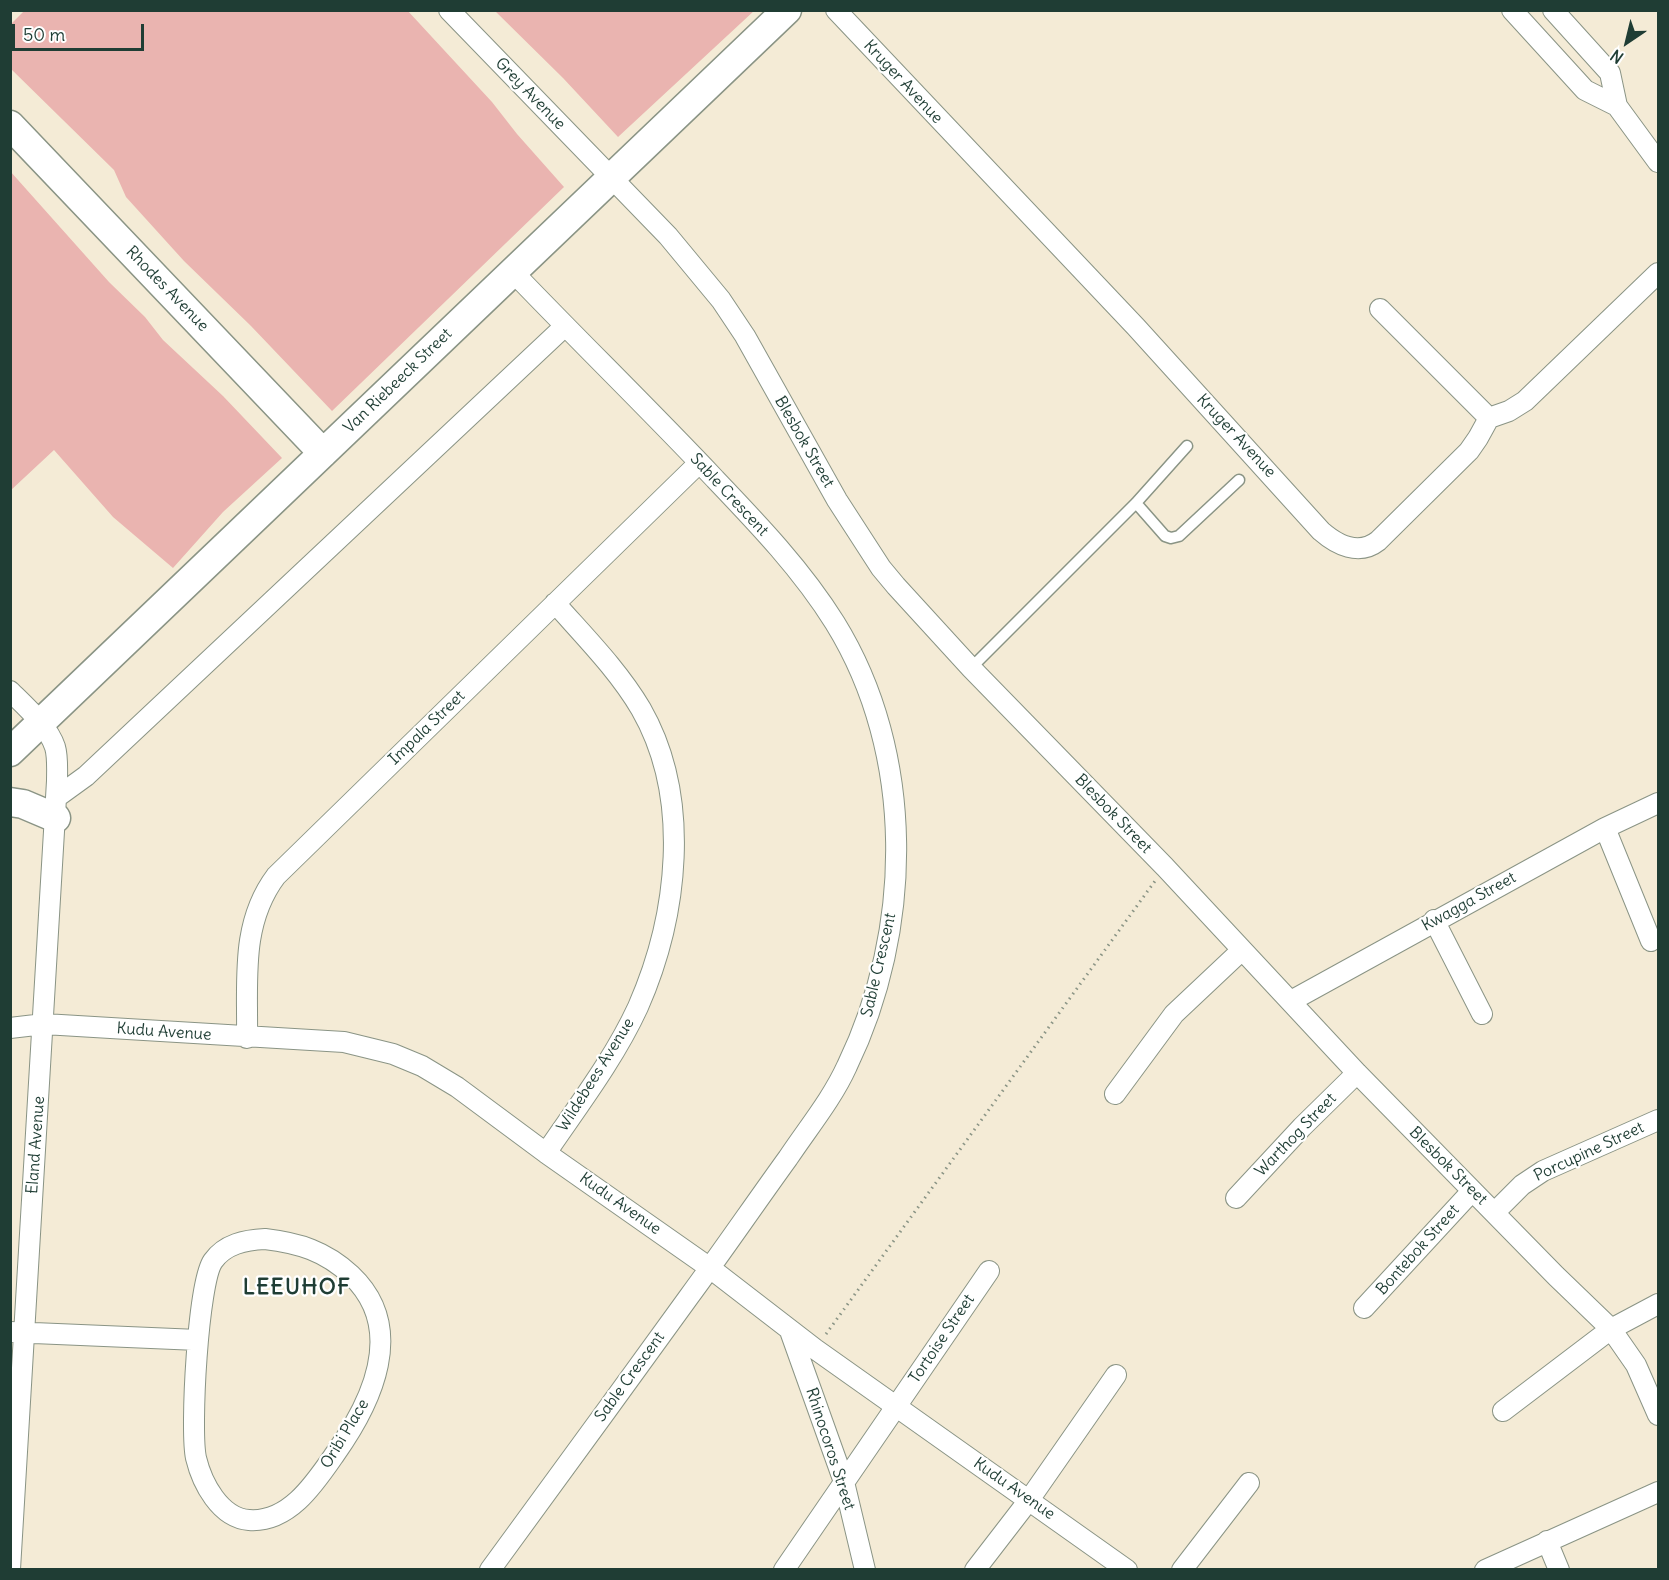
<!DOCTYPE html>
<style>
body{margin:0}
#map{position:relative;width:1669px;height:1580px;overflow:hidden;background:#f4ebd6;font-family:Delius,sans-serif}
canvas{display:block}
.frame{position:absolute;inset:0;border:12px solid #1f3d34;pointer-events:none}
.north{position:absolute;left:1597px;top:12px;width:60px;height:60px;-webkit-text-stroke:4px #fff;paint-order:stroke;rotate:215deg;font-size:16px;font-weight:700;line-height:24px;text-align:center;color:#1f3d34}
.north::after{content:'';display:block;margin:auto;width:21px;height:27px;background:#1f3d34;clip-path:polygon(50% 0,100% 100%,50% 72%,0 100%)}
.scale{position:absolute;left:12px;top:24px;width:132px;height:27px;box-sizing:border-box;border:3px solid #1f3d34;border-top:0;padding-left:8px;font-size:18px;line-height:21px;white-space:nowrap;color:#1f3d34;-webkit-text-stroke:4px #fff;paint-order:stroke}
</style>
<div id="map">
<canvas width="1669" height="1580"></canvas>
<div class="frame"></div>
<div class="north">N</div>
<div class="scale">50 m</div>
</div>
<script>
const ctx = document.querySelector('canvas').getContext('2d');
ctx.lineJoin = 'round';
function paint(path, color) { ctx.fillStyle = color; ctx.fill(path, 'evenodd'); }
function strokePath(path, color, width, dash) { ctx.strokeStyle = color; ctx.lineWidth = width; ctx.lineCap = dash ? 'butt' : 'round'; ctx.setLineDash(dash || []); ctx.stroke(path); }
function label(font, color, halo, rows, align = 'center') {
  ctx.font = font + ' Delius,sans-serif'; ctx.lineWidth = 4.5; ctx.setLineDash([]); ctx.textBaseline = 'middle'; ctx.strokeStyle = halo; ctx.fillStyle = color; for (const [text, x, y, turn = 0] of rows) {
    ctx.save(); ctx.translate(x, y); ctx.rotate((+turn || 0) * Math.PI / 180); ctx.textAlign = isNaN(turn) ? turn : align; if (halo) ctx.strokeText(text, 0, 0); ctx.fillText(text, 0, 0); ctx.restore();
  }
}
const building = new Path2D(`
 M25 10H407L492 102 517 134 564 187 332 411 251 326 184 261 126 197 114 170 10 68V25Z
 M494 10H755L618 137 563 78Z
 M10 171 109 282 145 317 163 340 223 396 282 458 223 512 173 568 113 517 54 450 10 491Z`);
const path = new Path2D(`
 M826 1334 1155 881`);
const lane = new Path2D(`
 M1136 503 1165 536 1171 538 1179 536 1239 480
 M971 668 1136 503 1187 446`);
const street = new Path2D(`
 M449 10 668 236 721 300 745 336 837 500 881 568 896 586 971 668 1165 867 1357 1073 1556 1276 1611 1329 1636 1365 1658 1415
 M836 10 1136 327 1321 531C1337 545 1359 556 1378 541L1469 451 1478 438 1489 418 1509 411 1525 401 1658 273
 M1512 10 1585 90 1617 106
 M1553 10 1610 73 1617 106 1658 162
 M1380 309 1489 418
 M10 691C26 707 48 726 55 747 58 757 57 771 57 781L10 1569
 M57 797 86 776 565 326
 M1605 828 1651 941
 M1434 920 1482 1014
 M1291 1001 1605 828 1658 803
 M10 1028 44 1024 344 1042 393 1054 422 1066 457 1087 546 1153 710 1268 815 1349 1127 1570
 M247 1038C248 981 240 924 276 876L699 463
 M1115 1094 1174 1014 1242 950
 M546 1153C578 1106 614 1059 638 1007 678 916 692 798 641 709 618 670 585 637 555 603
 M1236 1198 1302 1127 1357 1073
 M1495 1212 1522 1185 1543 1171 1658 1120
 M265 1239C299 1243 325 1251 351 1275 407 1328 372 1402 335 1454 315 1483 289 1523 249 1520 220 1518 202 1483 196 1458 190 1430 198 1282 213 1261 225 1244 245 1240 265 1239Z
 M1364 1308 1472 1191
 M790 1331 844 1482 865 1570
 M10 1332 198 1340
 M1503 1411 1611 1329 1658 1304
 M1547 1541 1559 1570
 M490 1570C557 1479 622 1389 688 1298 722 1252 754 1205 788 1158 808 1128 832 1099 847 1066 913 930 916 754 835 623 802 570 758 524 715 479 649 409 580 342 513 272
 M784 1570 989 1271
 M975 1570 1029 1500 1116 1375
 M1182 1570 1249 1483
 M1485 1570 1658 1492`);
const secondary = new Path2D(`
 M10 125 323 453
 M10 752 787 10
 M10 802 23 804 56 818`);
const streetNames = [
 ["Kruger Avenue",903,82,47],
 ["Grey Avenue",530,94,46],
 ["Rhodes Avenue",167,289,46],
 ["Van Riebeeck Street",398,381,-44],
 ["Kruger Avenue",1236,436,47],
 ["Blesbok Street",804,442,60],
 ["Sable Crescent",729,495,47],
 ["Impala Street",427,728,-44],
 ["Blesbok Street",1113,814,46],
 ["Kwagga Street",1469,902,-29],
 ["Sable Crescent",879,965,-77],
 ["Kudu Avenue",164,1032,4],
 ["Wildebees Avenue",596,1075,-58],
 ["Warthog Street",1296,1135,-46],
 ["Eland Avenue",36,1145,-86],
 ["Porcupine Street",1589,1152,-25],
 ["Blesbok Street",1448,1166,45],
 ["Kudu Avenue",620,1204,35],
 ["Bontebok Street",1418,1250,-48],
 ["Tortoise Street",942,1339,-56],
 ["Sable Crescent",630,1377,-54],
 ["Oribi Place",345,1434,-59],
 ["Rhinocoros Street",830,1449,72],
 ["Kudu Avenue",1014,1489,35]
];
const districtNames = [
 ["LEEUHOF",297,1288]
];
paint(building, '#eab4b0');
strokePath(lane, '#8a9485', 13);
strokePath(street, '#8a9485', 22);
strokePath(secondary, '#8a9485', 31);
strokePath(path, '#8a9485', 3, [1.5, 4.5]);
strokePath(lane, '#fff', 10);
strokePath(street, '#fff', 20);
strokePath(secondary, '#fff', 28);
label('16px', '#1f3d34', '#fff', streetNames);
ctx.letterSpacing = '1.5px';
label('bold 22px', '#1f3d34', '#fff', districtNames);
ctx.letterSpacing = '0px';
</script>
